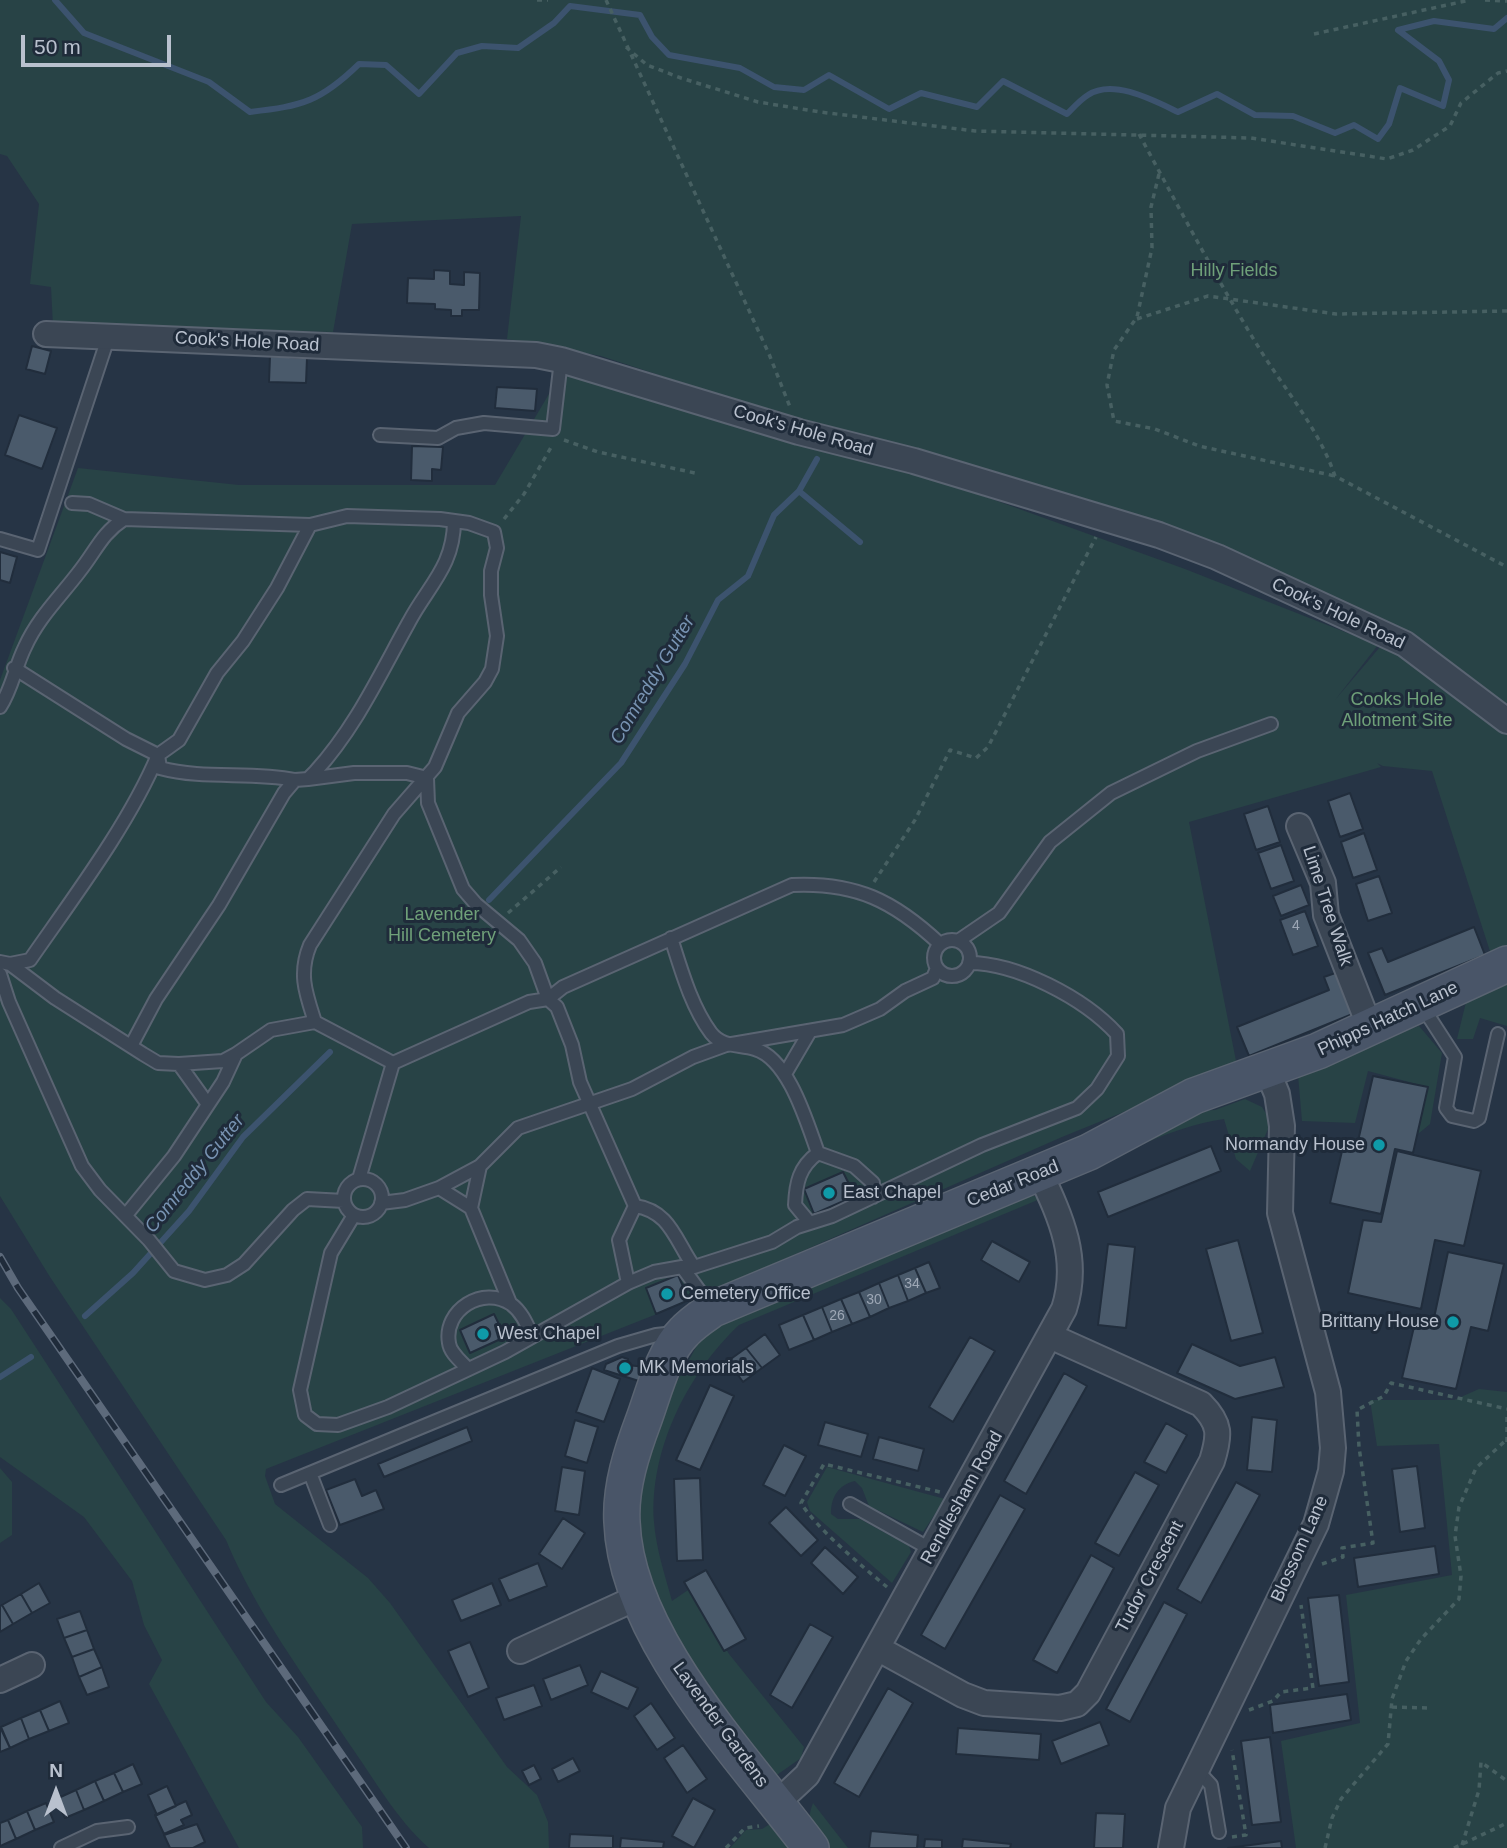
<!DOCTYPE html>
<style>
body{margin:0}
#map{position:relative;width:1507px;height:1848px;overflow:hidden;background:#263445;font-family:Arial,sans-serif}
canvas{display:block}
.north{position:absolute;left:21px;top:1757px;width:70px;height:70px;-webkit-text-stroke:5px #1f2b3a;paint-order:stroke;rotate:0deg;font-size:19px;font-weight:700;line-height:28px;text-align:center;color:#b9c1ce}
.north::after{content:'';display:block;margin:auto;width:24px;height:32px;background:#b9c1ce;clip-path:polygon(50% 0,100% 100%,50% 72%,0 100%)}
.scale{position:absolute;left:21px;top:35px;width:150px;height:32px;box-sizing:border-box;border:4px solid #b9c1ce;border-top:0;padding-left:9px;font-size:21px;line-height:24px;white-space:nowrap;color:#b9c1ce;-webkit-text-stroke:5px #1f2b3a;paint-order:stroke}
</style>
<div id="map">
<canvas width="1507" height="1848"></canvas>
<div class="north">N</div>
<div class="scale">50 m</div>
</div>
<script>
const ctx = document.querySelector('canvas').getContext('2d');
ctx.lineJoin = 'round';
function paint(path, color) { ctx.fillStyle = color; ctx.fill(path, 'evenodd'); }
function strokePath(path, color, width, dash) { ctx.strokeStyle = color; ctx.lineWidth = width; ctx.lineCap = dash ? 'butt' : 'round'; ctx.setLineDash(dash || []); ctx.stroke(path); }
function label(font, color, halo, rows, align = 'center') {
  ctx.font = font + ' Arial,sans-serif'; ctx.lineWidth = 6; ctx.setLineDash([]); ctx.textBaseline = 'middle'; ctx.strokeStyle = halo; ctx.fillStyle = color; for (const [text, x, y, turn = 0] of rows) {
    ctx.save(); ctx.translate(x, y); ctx.rotate((+turn || 0) * Math.PI / 180); ctx.textAlign = isNaN(turn) ? turn : align; if (halo) ctx.strokeText(text, 0, 0); ctx.fillText(text, 0, 0); ctx.restore();
  }
}
const green = new Path2D(`
 M0 0H1507V716L1365 620 793 419 601 356 507 339 521 216 352 224 333 332 53 326 51 287 30 284 39 204 7 156 0 154Z
 M562 372 895 464 1185 569 1378 645 1335 700 1380 647 1404 650 1507 727V963L1496 970 1432 771 1383 766 1377 763 1381 767 1189 822 1237 1066 1062 1137 682 1304 266 1469 265 1476 275 1504 368 1578 390 1603 507 1767 537 1795 548 1822 549 1848H429C396 1819 373 1777 348 1742 305 1677 256 1612 226 1540L50 1277 0 1196V680L78 468 239 485H495Z
 M1507 979V1026L1480 1018 1473 1039H1457L1467 998Z
 M1419 1026 1442 1053 1430 1124 1418 1134 1428 1087 1368 1071 1355 1123 1302 1121 1298 1075 1338 1054Z
 M1245 1099 1262 1107 1271 1122 1250 1171 1236 1159 1224 1119C1168 1127 1113 1159 1061 1181L1192 1111 1215 1110Z
 M1026 1192 1040 1199 739 1325C688 1373 649 1450 654 1522 656 1549 665 1575 672 1601L691 1588 729 1654 804 1747 801 1758 774 1777 766 1775 653 1606 634 1503 669 1396 710 1322Z
 M0 1298 11 1309 266 1702 298 1737 362 1827 363 1848H239L149 1684 162 1660 144 1625 132 1581 84 1517 0 1457Z
 M1479 1389 1507 1392V1848H1296L1281 1741 1360 1723 1346 1595 1452 1575 1439 1444 1377 1446 1370 1400H1454Z
 M827 1467 945 1499 923 1532 869 1506 862 1488 855 1481C838 1485 831 1497 831 1514L838 1519H860L909 1546 911 1552 892 1583 810 1511 807 1502Z
 M0 1468 12 1482V1535L0 1543Z
 M813 1803 848 1848H824C813 1832 805 1823 813 1803Z
 M770 1824 789 1848H730L746 1830 762 1829Z`);
const stream = new Path2D(`
 M55 0 84 33 209 82 250 112C303 106 321 101 359 64L386 65 419 94 457 53 482 46 518 48 554 23 570 6 640 15 652 37 669 55 740 68 774 87 804 90 829 75 889 109 921 93 977 107 1003 81 1067 114C1073 108 1080 100 1088 95 1113 78 1155 101 1178 112L1217 94 1255 115 1293 116 1335 133 1354 125 1378 139 1389 124 1400 88 1443 106 1449 80 1439 61 1398 30 1434 21 1494 29 1507 18
 M799 491 860 542
 M489 900 621 763 685 664 718 600 748 576 774 515 799 491 817 459
 M85 1316 133 1273 189 1211 243 1137 330 1052
 M0 1377 31 1357`);
const building = new Path2D(`
 M434 270 450 271V284L464 285V272L480 273 479 310H462V316H451V310L435 309V304L407 303 408 278 434 279Z
 M32 346 51 351 45 374 26 369Z
 M270 356 307 358 306 383 269 382Z
 M497 387 537 389 535 411 495 408Z
 M19 415 57 428 42 469 5 455Z
 M412 446 443 447 441 470 432 469V481L411 480Z
 M0 552 17 557 10 583 0 580Z
 M1350 793 1363 829 1340 837 1328 801Z
 M1268 806 1280 842 1256 850 1244 814Z
 M1364 833 1377 870 1353 878 1341 842Z
 M1281 845 1294 881 1271 889 1258 853Z
 M1379 876 1392 913 1368 921 1356 884Z
 M1301 885 1309 905 1281 916 1273 896Z
 M1305 911 1318 946 1293 955 1280 920Z
 M1474 927 1485 955 1385 995 1368 953 1382 948 1388 962Z
 M1338 972 1355 1013 1249 1056 1237 1027 1329 990 1324 977Z
 M1373 1076 1428 1087 1413 1153 1395 1149 1381 1214 1330 1203 1345 1138 1358 1141Z
 M1211 1146 1221 1171 1108 1217 1098 1192Z
 M1397 1151 1481 1171 1464 1246 1435 1240 1421 1309 1348 1293 1363 1220 1381 1222Z
 M843 1172 855 1196 814 1214 804 1189Z
 M1238 1240 1263 1333 1231 1341 1206 1249Z
 M992 1241 1030 1262 1019 1282 981 1260Z
 M1108 1244 1135 1247 1126 1328 1098 1325Z
 M1448 1252 1504 1264 1488 1331 1471 1327 1456 1389 1402 1378 1417 1314 1434 1318Z
 M929 1262 940 1288 926 1293 915 1268Z
 M915 1268 926 1293 908 1301 898 1275Z
 M678 1275 689 1300 656 1314 646 1288Z
 M898 1275 908 1301 889 1308 879 1283Z
 M879 1283 889 1308 870 1317 859 1292Z
 M859 1292 870 1317 852 1324 841 1299Z
 M841 1299 852 1324 832 1332 822 1307Z
 M822 1307 832 1332 814 1340 803 1315Z
 M494 1314 505 1337 470 1353 460 1330Z
 M803 1315 814 1340 789 1350 779 1325Z
 M765 1334 780 1355 762 1368 746 1348Z
 M970 1337 995 1351 953 1422 929 1407Z
 M1192 1344 1240 1366 1275 1357 1284 1387 1235 1399 1177 1373Z
 M746 1348 762 1368 743 1382 728 1361Z
 M622 1357 628 1359 626 1365 647 1367 642 1382 604 1370 606 1364Z
 M592 1368 620 1379 604 1422 576 1412Z
 M1064 1373 1087 1386 1026 1494 1004 1481Z
 M710 1385 734 1396 700 1470 676 1460Z
 M1252 1417 1277 1420 1272 1472 1247 1470Z
 M575 1420 598 1427 587 1463 565 1456Z
 M825 1422 868 1434 861 1457 818 1445Z
 M1166 1423 1187 1435 1166 1473 1144 1462Z
 M467 1427 472 1441 384 1477 378 1464Z
 M879 1437 924 1449 918 1471 873 1459Z
 M784 1445 806 1456 785 1496 763 1485Z
 M1417 1466 1425 1528 1400 1532 1392 1469Z
 M562 1467 585 1471 579 1515 555 1511Z
 M1135 1472 1159 1485 1119 1556 1095 1543Z
 M700 1478 703 1560 677 1561 674 1479Z
 M355 1479 362 1496 376 1490 384 1509 340 1525 326 1490Z
 M1236 1482 1260 1495 1201 1603 1177 1589Z
 M1000 1495 1025 1509 945 1649 921 1635Z
 M786 1507 818 1540 801 1556 769 1523Z
 M563 1518 585 1533 562 1569 539 1554Z
 M1435 1546 1439 1574 1358 1587 1354 1558Z
 M825 1547 858 1577 843 1594 811 1563Z
 M1091 1555 1114 1568 1057 1673 1033 1660Z
 M538 1563 547 1586 509 1601 499 1579Z
 M706 1570 746 1639 724 1651 684 1582Z
 M39 1583 50 1603 32 1613 21 1594Z
 M492 1583 501 1605 461 1621 452 1600Z
 M21 1594 32 1613 13 1624 2 1605Z
 M1339 1595 1349 1682 1319 1686 1308 1598Z
 M1164 1602 1187 1614 1130 1722 1106 1709Z
 M2 1605 13 1624 0 1632V1606Z
 M80 1611 87 1630 64 1638 57 1619Z
 M810 1624 833 1637 792 1708 770 1695Z
 M87 1630 94 1649 72 1657 64 1638Z
 M470 1642 489 1688 468 1697 448 1651Z
 M94 1649 102 1667 79 1677 72 1657Z
 M580 1665 588 1685 551 1700 543 1679Z
 M102 1667 109 1687 87 1695 79 1677Z
 M601 1671 638 1688 628 1709 591 1692Z
 M534 1685 542 1706 504 1720 496 1698Z
 M888 1688 913 1703 859 1797 834 1783Z
 M1347 1694 1351 1720 1273 1733 1270 1705Z
 M60 1701 69 1723 49 1731 40 1710Z
 M651 1703 675 1738 657 1750 634 1716Z
 M40 1710 49 1731 29 1739 21 1718Z
 M21 1718 29 1739 10 1748 1 1727Z
 M1100 1722 1109 1745 1061 1764 1052 1741Z
 M0 1727 10 1748 0 1752Z
 M958 1728 1041 1734 1039 1760 956 1754Z
 M1270 1737 1281 1822 1252 1825 1241 1741Z
 M683 1745 707 1779 687 1793 664 1758Z
 M573 1758 580 1771 558 1782 552 1769Z
 M133 1764 142 1784 123 1792 114 1773Z
 M534 1765 541 1779 529 1785 522 1771Z
 M114 1773 123 1792 104 1801 95 1781Z
 M95 1781 104 1801 84 1810 76 1790Z
 M167 1786 176 1806 157 1815 148 1795Z
 M76 1790 84 1810 65 1818 56 1799Z
 M693 1798 715 1810 694 1848 672 1836Z
 M186 1801 192 1815 181 1820 184 1825 164 1834 155 1815Z
 M46 1803 54 1822 35 1830 27 1811Z
 M27 1811 35 1830 16 1839 8 1820Z
 M1096 1813 1125 1814 1123 1848H1094Z
 M8 1820 16 1839 0 1846V1823Z
 M197 1824 205 1842 193 1848H170L164 1835Z
 M871 1831 918 1835 917 1848H869Z
 M570 1834 613 1836V1848H569Z
 M621 1838 664 1842 663 1848H620Z
 M925 1839 942 1840V1848H924Z
 M963 1839 1011 1844 1010 1848H962Z
 M1281 1841 1282 1848H1228Z`);
const path = new Path2D(`
 M537 0H548
 M606 0 769 354 790 407
 M1485 0 1507 1
 M1314 34 1470 0
 M626 47 647 65 681 78 758 102 820 112 975 131 1251 138 1387 159 1413 150 1450 126 1461 103 1498 73 1507 71
 M1139 134C1178 206 1216 278 1259 348 1285 390 1319 429 1335 476L1507 567
 M1159 174 1151 207 1152 248 1137 317 1114 350 1107 385 1114 421 1155 429 1199 446 1335 476
 M1137 319 1208 296 1336 314 1507 311
 M564 440 598 452 695 473
 M504 519 524 494 553 444
 M874 882 915 820 950 750 976 758 988 747 1096 537
 M508 913 561 867
 M1507 1417V1447
 M1322 1564 1343 1557 1342 1548 1373 1543 1359 1447 1357 1410 1384 1396 1391 1383 1507 1409
 M887 1587C863 1567 817 1529 801 1503L824 1464 940 1492
 M1392 1707 1428 1708
 M1249 1710 1273 1701 1281 1692 1313 1688 1301 1605
 M1232 1837 1246 1835 1232 1750
 M1462 1845 1479 1790 1481 1762 1507 1781
 M726 1848 745 1828 759 1826
 M1325 1848 1332 1818 1341 1799 1388 1744 1392 1699 1406 1661 1421 1639 1459 1599 1461 1576 1455 1536 1459 1507 1476 1468 1505 1441
 M1454 1848 1507 1823`);
const lane = new Path2D(`
 M380 435 438 438 456 428 484 423 553 429 561 360
 M124 519 310 525 347 516 440 519 469 523 494 532 497 548 491 571V595L497 636 492 669 485 682 458 713 435 767 394 814 310 945C298 974 306 994 315 1022L271 1030 236 1054 223 1082 174 1156 126 1215
 M0 539 38 550 109 335
 M0 707C12 689 15 667 25 647 38 618 60 597 79 572 96 551 101 534 124 519L89 504 72 503
 M308 779 354 773H407L427 778 428 803 463 889 476 904 519 940 535 963 548 999 557 1007 572 1045 580 1082 635 1206
 M295 780C250 771 205 780 160 768L158 755 179 740 217 673 243 641 277 588 310 525
 M671 938C681 969 691 1006 711 1033 723 1048 739 1044 755 1049 789 1059 807 1123 818 1153
 M934 958a18 18 0 1 1 36 0a18 18 0 1 1-36 0Z
 M958 941 999 913 1050 842 1111 793 1197 751 1271 724
 M0 962 10 964 55 998 143 1054 158 1063 179 1064 207 1103
 M10 964 30 960C73 898 129 824 158 755L126 739 14 668
 M0 974 9 1002 82 1166 100 1190 149 1240 174 1271 205 1280 227 1275 244 1264 293 1210 307 1199 344 1201
 M1422 1006 1455 1057 1446 1108 1452 1116 1474 1121 1479 1118 1498 1034
 M315 1022 393 1063 359 1179
 M131 1046 156 999 219 905 284 793 295 780 308 779 315 772C356 727 380 674 409 622 428 586 454 566 454 521
 M393 1063 529 1002 548 999 563 987 792 885C856 882 894 901 940 944
 M179 1064 223 1061 236 1054
 M785 1074 809 1033
 M344 1198a19 19 0 1 1 38 0a19 19 0 1 1-38 0Z
 M439 1188 480 1166 518 1128 632 1089 693 1057 726 1045 843 1025 880 1009 905 991 933 978 937 968
 M381 1203 405 1200 439 1188 471 1208 510 1303
 M471 1208 480 1166
 M354 1215 331 1253 300 1390 305 1415 317 1424 338 1425 388 1407 505 1352 628 1283 654 1272 682 1267 712 1308
 M809 1222 795 1205C796 1183 799 1167 818 1153L854 1166 873 1183V1197
 M682 1267H694L772 1242 797 1227 832 1216 982 1145 1077 1108 1097 1089 1118 1056 1117 1034C1084 998 1017 963 969 963
 M628 1283 619 1240 635 1206C670 1211 675 1240 694 1267
 M468 1369C462 1362 450 1353 449 1343 443 1310 483 1285 511 1304 522 1312 527 1325 532 1336
 M310 1473 330 1525
 M281 1485 618 1346 656 1335 675 1333
 M850 1504 932 1550
 M1196 1769 1211 1785 1219 1832
 M61 1848 97 1831 128 1827`);
const street = new Path2D(`
 M46 334 536 355 561 360 799 432 914 461 1159 535 1217 557 1405 644 1507 721
 M1299 826 1323 883 1326 915 1369 1025
 M877 1648 963 1695 984 1703 1060 1708 1077 1704 1088 1693 1212 1461C1220 1435 1221 1424 1201 1404L1050 1336
 M520 1651 636 1598
 M0 1680 32 1665
 M777 1803 807 1775 1064 1309C1080 1259 1061 1218 1040 1173
 M1171 1848 1178 1808 1316 1524 1331 1471 1333 1448 1328 1392 1280 1213 1282 1126 1277 1094 1267 1070`);
const secondary = new Path2D(`
 M811 1848C744 1758 626 1638 622 1522 620 1487 632 1451 644 1419 654 1392 663 1353 684 1332 692 1323 703 1316 713 1309L1089 1152 1194 1096 1318 1051 1507 964`);
const rail = new Path2D(`
 M0 1257 18 1288 406 1848`);
const markers = [
 [1379,1145,7,"#0f9aa8"],
 [829,1193,7,"#0f9aa8"],
 [667,1294,7,"#0f9aa8"],
 [1453,1322,7,"#0f9aa8"],
 [483,1334,7,"#0f9aa8"],
 [625,1368,7,"#0f9aa8"]
];
const numberNames = [
 ["4",1296,926],
 ["34",912,1284],
 ["30",874,1300],
 ["26",837,1316]
];
const parkNames = [
 ["Hilly Fields",1234,271],
 ["Cooks Hole",1397,700],
 ["Allotment Site",1397,721],
 ["Lavender",442,915],
 ["Hill Cemetery",442,936]
];
const streetNames = [
 ["Cook's Hole Road",247,342,3],
 ["Cook's Hole Road",803,431,16],
 ["Cook's Hole Road",1338,614,25],
 ["Lime Tree Walk",1327,906,72],
 ["Phipps Hatch Lane",1388,1019,-25],
 ["Cedar Road",1013,1184,-22],
 ["Rendlesham Road",962,1498,-61],
 ["Blossom Lane",1300,1549,-66],
 ["Tudor Crescent",1150,1577,-62],
 ["Lavender Gardens",720,1725,54]
];
const poiNames = [
 ["Normandy House",1365,1145,"right"],
 ["East Chapel",843,1193],
 ["Cemetery Office",681,1294],
 ["Brittany House",1439,1322,"right"],
 ["West Chapel",497,1334],
 ["MK Memorials",639,1368]
];
const waterNames = [
 ["Comreddy Gutter",653,680,-59],
 ["Comreddy Gutter",195,1174,-51]
];
paint(green, '#284346');
strokePath(stream, '#3c536e', 6);
paint(building, '#4a5a6b');
strokePath(building, '#212d3c', 2);
strokePath(lane, '#5a6472', 16);
strokePath(street, '#5a6472', 28);
strokePath(secondary, '#5a6472', 38);
strokePath(path, '#476062', 3.5, [5, 5]);
strokePath(lane, '#3b4654', 12);
strokePath(street, '#3b4654', 24);
strokePath(secondary, '#495568', 35);
strokePath(rail, '#5d6a7b', 8);
strokePath(rail, '#1f2b3a', 5, [16]);
for (const [x, y, r, color] of markers) { const dot = new Path2D(); dot.arc(x, y, r, 0, 2 * Math.PI); ctx.fillStyle = color; ctx.fill(dot); strokePath(dot, '#1f2b3a', 2.5); }
label('14px', '#9da7b5', null, numberNames);
label('18px', '#6fa079', '#1f2b3a', parkNames);
label('18px', '#b9c1ce', '#1f2b3a', streetNames);
label('18px', '#b9c1ce', '#1f2b3a', poiNames, 'left');
label('italic 19px', '#7893b2', '#1f2b3a', waterNames);
</script>
